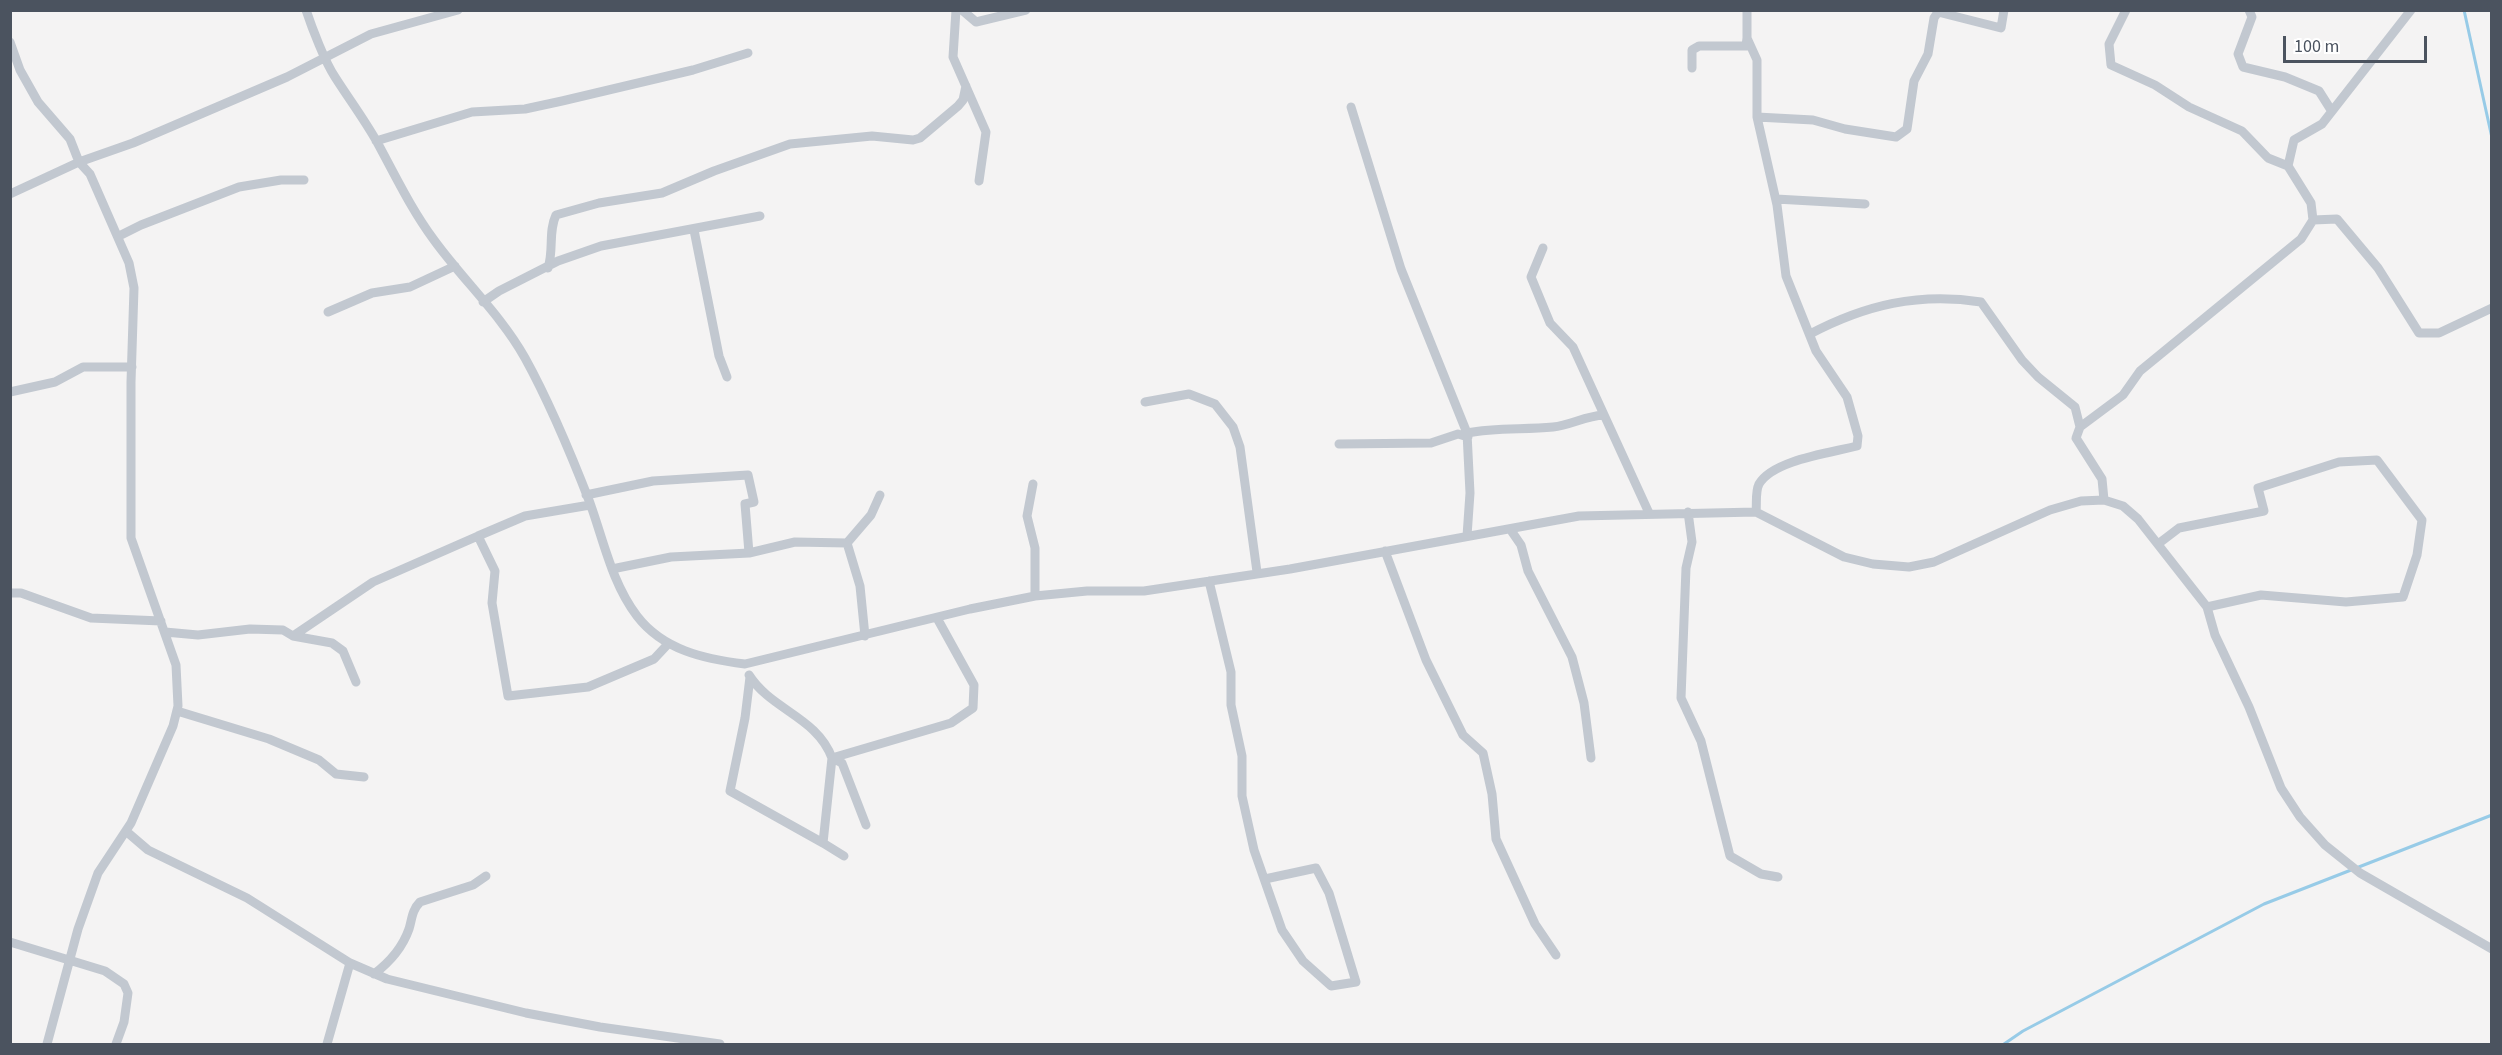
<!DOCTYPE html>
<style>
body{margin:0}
#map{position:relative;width:2502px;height:1055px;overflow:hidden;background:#f4f3f3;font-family:"Source Sans 3",sans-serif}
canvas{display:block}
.frame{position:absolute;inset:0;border:12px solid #4b535f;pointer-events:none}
.scale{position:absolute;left:2283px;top:36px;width:144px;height:27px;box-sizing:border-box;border:3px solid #4b535f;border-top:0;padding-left:8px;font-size:18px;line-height:21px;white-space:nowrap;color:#4b535f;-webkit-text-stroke:4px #fff;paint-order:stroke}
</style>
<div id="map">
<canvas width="2502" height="1055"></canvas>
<div class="frame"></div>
<div class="scale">100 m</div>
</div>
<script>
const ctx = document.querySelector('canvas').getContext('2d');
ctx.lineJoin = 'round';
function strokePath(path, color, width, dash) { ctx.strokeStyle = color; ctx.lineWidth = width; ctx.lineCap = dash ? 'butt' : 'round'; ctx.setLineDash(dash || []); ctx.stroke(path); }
const stream = new Path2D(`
 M2464 10 2492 138
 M2004 1044 2023 1031 2264 904 2492 815`);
const minor = new Path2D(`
 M306 10C312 28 325 62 335 77 349 99 364 119 377 142 395 175 411 209 434 240 463 280 501 315 525 358 551 405 571 454 590 503 604 542 612 583 637 616 663 650 704 659 745 664L970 609 1035 596 1087 591H1144L1290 569 1579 516 1756 512 1844 557 1873 564 1909 567 1934 562 2050 510 2081 501 2104 500 2123 506 2138 519 2207 607 2215 635 2249 707 2281 788 2300 817 2325 845 2360 873 2492 949
 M956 10 953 57 986 132 979 181
 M962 10 976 22 1026 10
 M1747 10V38L1757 60V117L1777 205 1786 276 1816 351 1847 397 1858 436 1857 446C1830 453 1773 460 1759 484 1755 492 1757 504 1756 512
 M2126 10 2109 44 2111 65 2155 85 2189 107 2242 131 2268 158 2288 166
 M2249 10 2252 17 2238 54 2243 67 2285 77 2319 91 2331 110
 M10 42 20 70 38 102 70 139 79 162 90 174 129 263 134 288 131 382V538L176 665 178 706 173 726 131 823 98 873 78 929 47 1044
 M1692 68V50L1699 46H1746L1747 38
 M1351 107 1401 269 1467 433 1470 493 1467 536
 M1757 117 1813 120 1845 129 1896 137 1907 129 1914 81 1928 54 1934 18 1938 12 2001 28 2004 10
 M376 141 472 112 525 109 562 101 693 70 748 53
 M10 194 79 162 133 143 287 77 371 34 458 10
 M1776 199 1865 204
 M2313 220 2311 203 2288 166 2294 140 2322 124 2411 10
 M694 230 719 356 727 377
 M119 236 141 225 239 187 281 180H304
 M1543 248 1531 277 1550 323 1573 347 1649 513
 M548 268C554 250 548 232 556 215L599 203 662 193 714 171 790 144 872 136 913 140 920 138 958 106 963 100 966 86
 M483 302 499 291 558 261 601 246 760 216
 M328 312 372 293 410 287 455 266
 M1810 334C1865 305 1919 292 1981 302L2022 360 2038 377 2075 407 2080 427 2076 438 2102 479 2104 500
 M10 392 55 382 83 367H132
 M1145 402 1189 394 1215 404 1233 427 1240 447 1257 572
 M2080 427 2123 395 2140 371 2301 239 2313 220 2337 219 2378 268 2419 333H2439L2492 308
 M1467 433C1496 427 1524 430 1553 427 1571 425 1585 416 1604 415
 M1339 444 1431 443 1458 434 1468 437
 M1033 484 1027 516 1035 548V596
 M586 495 653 481 748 475 754 502 745 504 749 553
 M590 505 525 516 478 536 495 571 492 603 508 696 588 687 654 659 668 644
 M1688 512 1692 542 1686 568 1681 698 1701 741 1730 856 1761 874 1778 877
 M1510 529 1521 545 1528 571 1572 657 1584 703 1591 758
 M847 543 860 586 865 636
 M2158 544 2179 528 2264 511 2258 488 2339 462 2377 460 2422 520 2417 555 2403 597 2346 602 2261 595 2207 607
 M1385 551 1426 660 1463 735 1483 753 1492 794 1496 839 1535 924 1556 955
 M612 569 671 557 749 553 795 542 847 543 871 515 880 495
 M1209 581 1231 672V705L1242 756V796L1254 850 1282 930 1303 961 1331 986 1356 982 1329 893 1316 868 1265 879
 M10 593H21L91 618 161 621
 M165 632 198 635 250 629 283 630 293 636 332 643 343 651 356 682
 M293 636 373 582 478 536
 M749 675C771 710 817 717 832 758L842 763 866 825
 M750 677 745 718 730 791 823 843
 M177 711 269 739 319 760 336 774 364 777
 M127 832 148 850 247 898 350 963 387 979 526 1013 600 1027 720 1044
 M844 856 823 843 832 758 951 723 973 708 974 685 937 618
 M10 942 105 971 124 984 128 993 124 1022 116 1044
 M374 974C390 962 402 949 409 929 412 919 412 910 420 902L473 885 486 876
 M327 1044 350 963`);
strokePath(stream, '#97cbe7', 3);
strokePath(minor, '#c2c8d0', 9);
</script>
